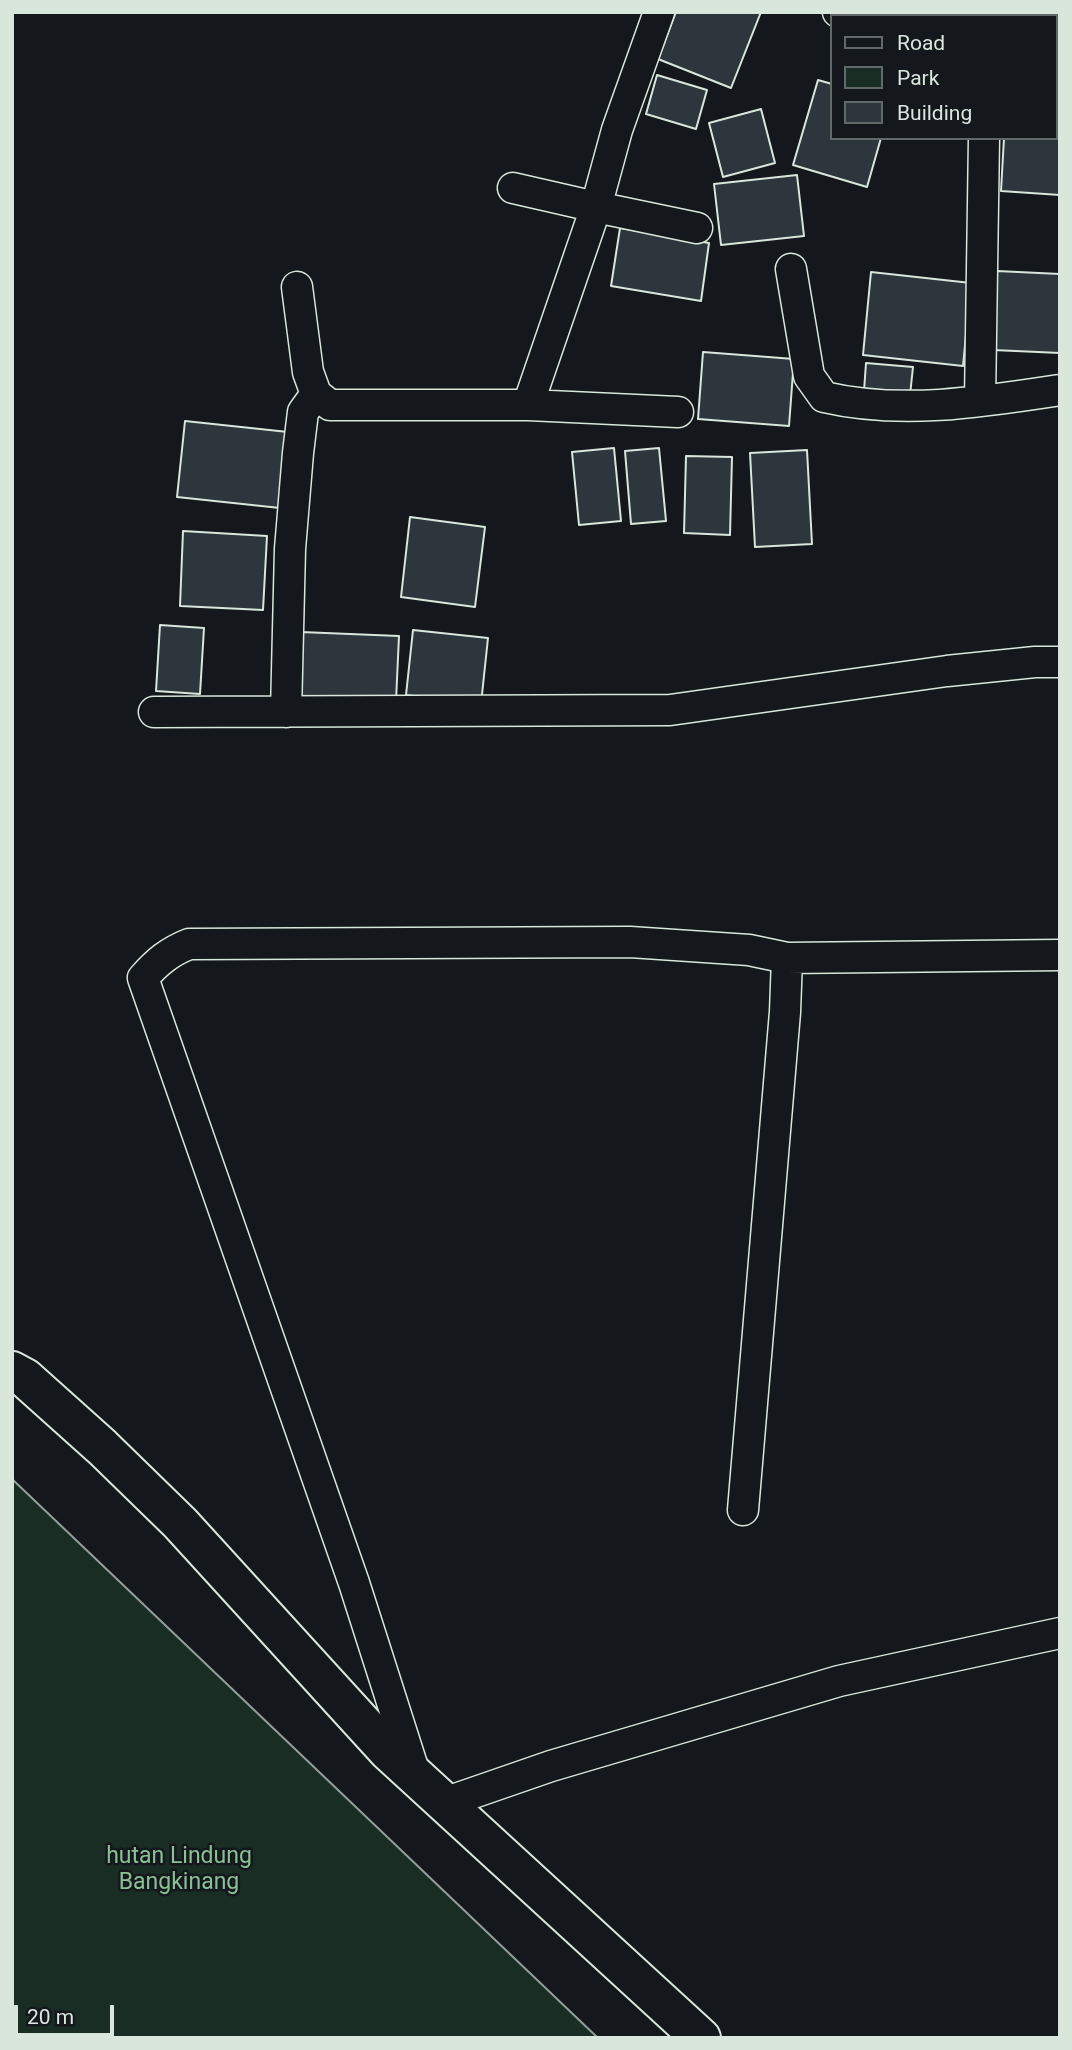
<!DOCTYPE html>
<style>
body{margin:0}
#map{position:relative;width:1072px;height:2050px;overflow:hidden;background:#14181c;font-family:Roboto,sans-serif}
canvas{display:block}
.frame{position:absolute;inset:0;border:14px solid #d8e6dc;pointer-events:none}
.legend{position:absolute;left:830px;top:14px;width:228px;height:126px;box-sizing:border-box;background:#14181c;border:2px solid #626a69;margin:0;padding:9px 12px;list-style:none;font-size:21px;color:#d8e6dc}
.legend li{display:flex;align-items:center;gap:14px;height:35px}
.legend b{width:35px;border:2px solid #626a69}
.scale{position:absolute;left:14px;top:2005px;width:100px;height:32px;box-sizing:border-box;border:4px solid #d8e6dc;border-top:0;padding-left:9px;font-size:21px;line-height:24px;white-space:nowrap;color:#d8e6dc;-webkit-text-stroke:5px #14181c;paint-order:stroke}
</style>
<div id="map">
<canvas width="1072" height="2050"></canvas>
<div class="frame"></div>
<ul class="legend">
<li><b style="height:9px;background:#14181c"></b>Road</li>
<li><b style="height:19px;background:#1a2d24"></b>Park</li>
<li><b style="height:19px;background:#2c363c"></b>Building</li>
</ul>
<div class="scale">20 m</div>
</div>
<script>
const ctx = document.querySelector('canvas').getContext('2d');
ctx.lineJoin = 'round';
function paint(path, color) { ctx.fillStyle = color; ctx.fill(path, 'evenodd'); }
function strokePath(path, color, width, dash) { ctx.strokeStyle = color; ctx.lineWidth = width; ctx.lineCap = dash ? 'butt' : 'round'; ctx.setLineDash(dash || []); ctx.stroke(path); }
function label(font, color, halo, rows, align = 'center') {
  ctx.font = font + ' Roboto,sans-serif'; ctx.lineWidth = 5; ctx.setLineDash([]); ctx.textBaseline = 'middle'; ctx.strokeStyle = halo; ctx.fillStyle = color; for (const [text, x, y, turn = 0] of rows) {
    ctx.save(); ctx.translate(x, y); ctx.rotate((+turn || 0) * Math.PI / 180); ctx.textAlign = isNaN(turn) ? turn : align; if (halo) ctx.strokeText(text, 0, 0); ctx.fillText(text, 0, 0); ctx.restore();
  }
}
const green = new Path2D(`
 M12 1479 598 2038H12Z`);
const building = new Path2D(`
 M676 12H761L731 88 658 59Z
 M657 75 707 90 696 129 646 114Z
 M818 80 832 84V138H881L867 187 793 165Z
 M1056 101H1060V195L1001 191 1004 138H1056Z
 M761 109 775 163 723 177 709 123Z
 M797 175 804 236 721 245 714 184Z
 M620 228 709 243 701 301 611 286Z
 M997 271 1060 274V353L993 350Z
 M871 272 971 283 963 366 863 355Z
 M703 352 794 359 789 426 698 419Z
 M866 363 913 367 910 395 864 391Z
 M185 421 288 432 280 508 177 497Z
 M614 448 621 521 579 525 572 452Z
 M659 448 666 521 631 524 625 451Z
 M807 450 812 544 755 547 750 453Z
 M686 456 732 457 730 535 684 533Z
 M410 517 485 527 475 607 401 597Z
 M183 531 267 536 263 610 180 606Z
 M160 625 204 628 200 694 156 691Z
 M413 630 488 638 481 704 406 695Z
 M301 632 399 636 396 701 298 696Z`);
const street = new Path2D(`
 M838 12 847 16
 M1056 44H1060
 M513 188 596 207 617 130 659 12
 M791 269 809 376 824 397C901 415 982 402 1060 390
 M297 287 308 372 316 394 330 405H528
 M980 400 984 138
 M678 412 528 405 596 207 697 228
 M154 712 670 710 947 671 1035 662H1060
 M286 712 290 549 298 453 303 412 316 394
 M787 958 1060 955
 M415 1774 354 1583 143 978C157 962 169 952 189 944L630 942 749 950 787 958 785 1012 743 1510
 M444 1803 551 1766 839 1681 1060 1633`);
const secondary = new Path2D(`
 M12 1371 25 1378 102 1447 180 1523 388 1751 701 2038`);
const parkNames = [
 ["hutan Lindung",179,1857],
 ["Bangkinang",179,1883]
];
paint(green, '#1a2d24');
strokePath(green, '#939e99', 2);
paint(building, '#2c363c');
strokePath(building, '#d8e6dc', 2);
strokePath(street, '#d8e6dc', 33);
strokePath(secondary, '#d8e6dc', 42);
strokePath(street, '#14181c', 30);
strokePath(secondary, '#14181c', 38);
label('23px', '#8ac095', '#14181c', parkNames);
</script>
